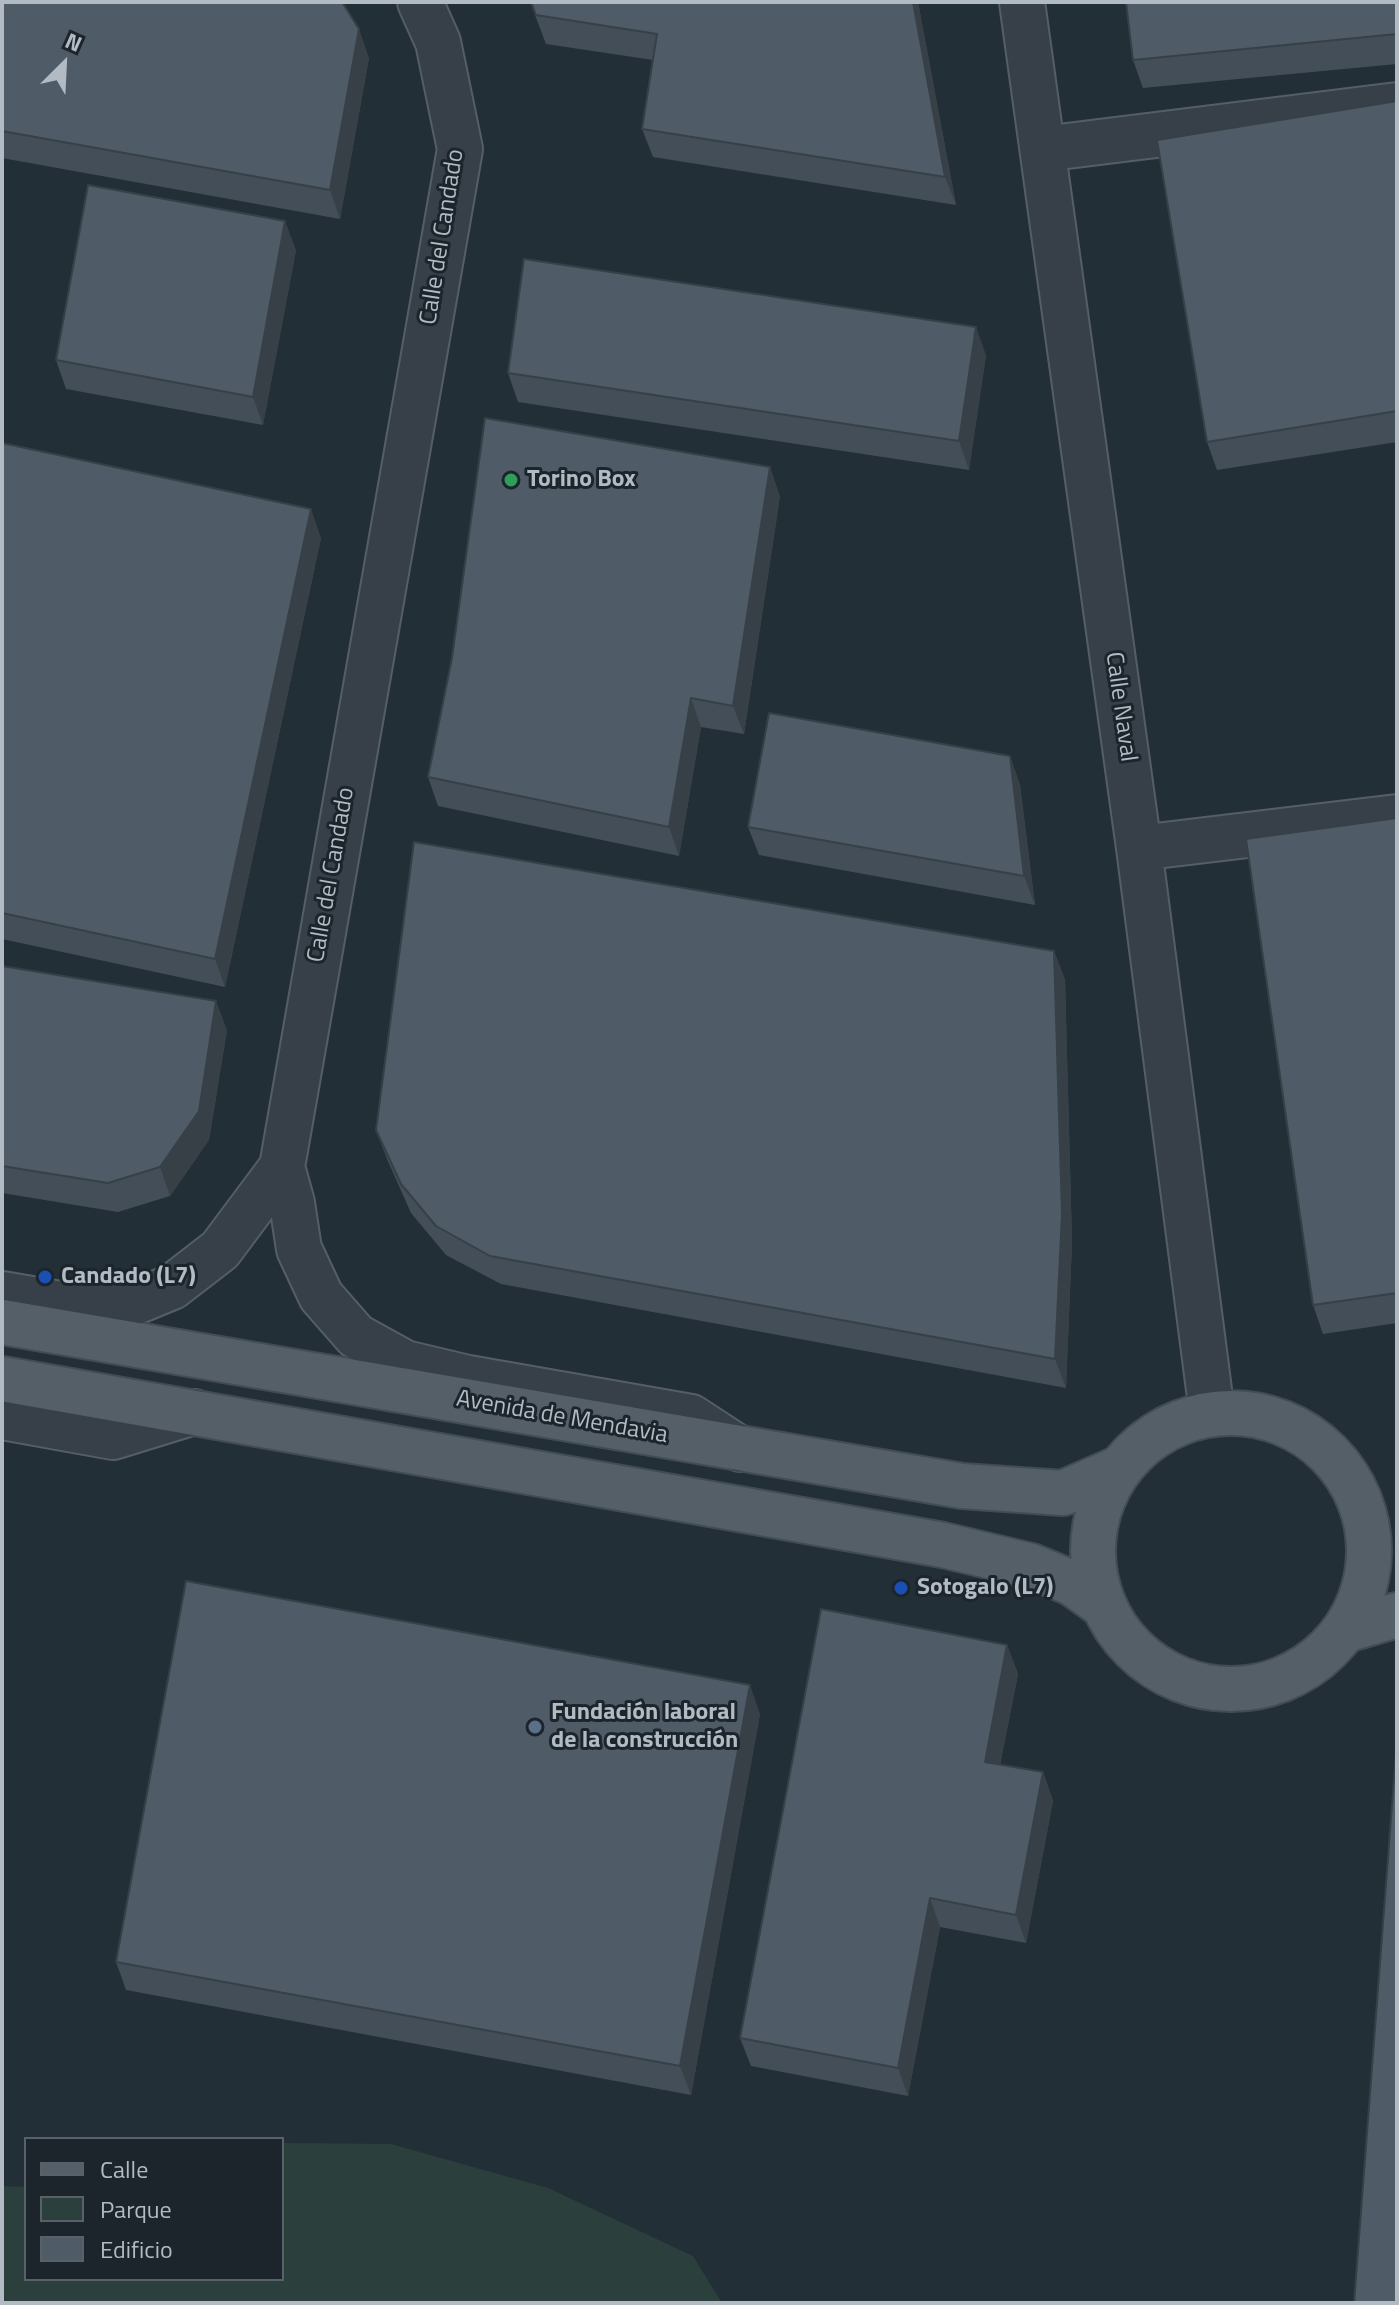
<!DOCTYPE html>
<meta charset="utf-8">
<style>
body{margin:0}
#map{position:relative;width:1399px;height:2305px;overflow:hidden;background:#232f37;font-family:"Titillium Web",sans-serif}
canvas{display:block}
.frame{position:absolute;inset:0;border:4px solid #b2bbc4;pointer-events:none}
.legend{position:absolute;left:24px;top:2137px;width:260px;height:144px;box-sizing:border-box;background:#1c252c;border:2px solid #586169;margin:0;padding:10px 14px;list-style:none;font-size:24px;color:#b2bbc4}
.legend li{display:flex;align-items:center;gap:16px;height:40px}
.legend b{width:40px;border:2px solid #586169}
.north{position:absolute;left:24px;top:24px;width:80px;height:80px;-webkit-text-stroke:6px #1c252c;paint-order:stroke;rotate:24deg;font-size:22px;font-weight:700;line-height:32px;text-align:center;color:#b2bbc4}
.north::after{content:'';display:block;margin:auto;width:28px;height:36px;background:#b2bbc4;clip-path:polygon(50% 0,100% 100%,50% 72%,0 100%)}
</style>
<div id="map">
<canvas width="1399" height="2305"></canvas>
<div class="frame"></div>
<ul class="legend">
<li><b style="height:10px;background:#555f68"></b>Calle</li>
<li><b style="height:22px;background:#2b3f3c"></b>Parque</li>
<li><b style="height:22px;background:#4f5b66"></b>Edificio</li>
</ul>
<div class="north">N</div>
</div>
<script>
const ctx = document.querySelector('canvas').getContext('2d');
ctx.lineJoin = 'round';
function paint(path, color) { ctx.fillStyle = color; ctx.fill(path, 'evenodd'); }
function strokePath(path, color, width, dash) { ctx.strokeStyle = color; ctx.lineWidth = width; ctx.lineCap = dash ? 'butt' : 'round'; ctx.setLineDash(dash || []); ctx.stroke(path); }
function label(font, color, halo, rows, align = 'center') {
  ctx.font = font + ' "Titillium Web",sans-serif'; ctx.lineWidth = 6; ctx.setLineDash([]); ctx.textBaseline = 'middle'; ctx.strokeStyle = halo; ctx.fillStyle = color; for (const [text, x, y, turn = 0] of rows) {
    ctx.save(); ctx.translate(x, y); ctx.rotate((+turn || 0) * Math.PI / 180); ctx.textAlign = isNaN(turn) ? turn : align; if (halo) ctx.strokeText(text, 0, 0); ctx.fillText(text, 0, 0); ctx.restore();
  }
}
const green = new Path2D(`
 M282 2143 391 2144 548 2188 693 2256 722 2303H2V2186L26 2187V2279H282Z`);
const minor = new Path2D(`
 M420 2 438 42 460 149 282 1167 292 1203 299 1249 321 1296 356 1336 405 1363 468 1378 691 1417 740 1449
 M1022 2 1139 848 1212 1413
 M1043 149 1397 105
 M1139 848 1397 817
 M2 1294 66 1305 121 1308 172 1287 220 1250 282 1167
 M2 1417 113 1437 194 1412`);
const major = new Path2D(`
 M2 1322 962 1486 1063 1493 1118 1469
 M2 1379 943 1545 1031 1566 1072 1583 1104 1606
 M1093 1551a138 138 0 1 1 276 0a138 138 0 1 1-276 0Z
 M1346 1630 1397 1615`);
const wall = new Path2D(`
 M2 2 369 58 340 219 2 158Z
 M530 2H918L956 205 653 157 642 129 653 60 546 44Z
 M1397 2V64L1143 88 1133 60Z
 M1397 101V442L1217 470 1207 442Z
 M296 250 263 425 66 389 56 360Z
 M986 355 969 470 518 402 508 373Z
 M2 443 321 538 225 987 2 939Z
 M780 496 744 734 701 727 679 856 438 806 428 777Z
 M1010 756 1020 785 1035 905 759 855 748 827Z
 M1397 818V1323L1323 1334 1313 1305Z
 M1054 951 1065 980 1072 1243 1066 1388 501 1284 446 1255 411 1213 387 1159 376 1130Z
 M2 966 227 1030 209 1140 170 1196 118 1212 2 1193Z
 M1007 1645 1018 1674 1000 1765 1043 1772 1053 1801 1026 1943 940 1927 908 2096 751 2066 740 2038Z
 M760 1714 691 2095 126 1990 116 1962Z`);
const shadedWall = new Path2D(`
 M913 2H918L956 205 945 177Z
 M359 29 369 58 340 219 330 190Z
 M285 221 296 250 263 425 253 397Z
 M976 327 986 355 969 470 959 441Z
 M770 467 780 496 744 734 733 706Z
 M311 509 321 538 225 987 215 959Z
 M691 698 701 727 679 856 669 827Z
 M1010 756 1020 785 1035 905 1024 876Z
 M1054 951 1065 980 1072 1243 1066 1388 1055 1359Z
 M216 1001 227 1030 209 1140 170 1196 160 1167Z
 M1007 1645 1018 1674 995 1790 985 1762Z
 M750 1685 760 1714 691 2095 680 2066Z
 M1043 1772 1053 1801 1026 1943 1016 1915Z
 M930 1898 940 1927 908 2096 898 2068Z`);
const building = new Path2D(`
 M2 2H342L359 29 330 190 2 131Z
 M531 2H913L945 177 642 129 657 34 536 15Z
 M1126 2H1397V34L1133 60Z
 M1397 101V411L1207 442 1157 140Z
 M88 185 285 221 253 397 56 360Z
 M524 259 976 327 959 441 508 373Z
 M485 418 770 467 733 706 691 698 669 827 428 777 452 658Z
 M2 443 311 509 215 959 2 913Z
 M769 713 1010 756 1024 876 748 827Z
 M1397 818V1293L1313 1305 1246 839Z
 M414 842 1054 951 1062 1214 1055 1359 490 1256 436 1226 401 1184 376 1130Z
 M2 966 216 1001 199 1111 160 1167 108 1183 2 1166Z
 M186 1581 750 1685 680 2066 116 1962Z
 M821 1609 1007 1645 985 1762 1043 1772 1016 1915 930 1898 898 2068 740 2038Z
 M1396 1753 1397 2303H1354Z`);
const markers = [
 [511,480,8,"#2e9e5b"],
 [45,1277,8,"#1a4fb4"],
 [901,1588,8,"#1a4fb4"],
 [535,1727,8,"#5c6f8a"]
];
const streetNames = [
 ["Calle del Candado",443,237,-81],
 ["Calle Naval",1120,707,82],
 ["Calle del Candado",332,875,-80],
 ["Avenida de Mendavia",562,1418,10]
];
const poiNames = [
 ["Torino Box",527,480],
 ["Candado (L7)",61,1277],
 ["Sotogalo (L7)",917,1588],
 ["Fundación laboral",551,1713],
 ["de la construcción",551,1741]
];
paint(green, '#2b3f3c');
strokePath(minor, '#555e65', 48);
strokePath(major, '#434c54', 48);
strokePath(minor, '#374048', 44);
strokePath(major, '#555f68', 44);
paint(wall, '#444e58');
paint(shadedWall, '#374047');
paint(building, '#4f5b66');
strokePath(building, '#374047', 2);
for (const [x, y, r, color] of markers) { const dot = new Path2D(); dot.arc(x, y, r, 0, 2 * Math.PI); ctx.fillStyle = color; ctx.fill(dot); strokePath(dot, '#1c252c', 3); }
label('24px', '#b2bbc4', '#1c252c', streetNames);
label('bold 24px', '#b2bbc4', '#1c252c', poiNames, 'left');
</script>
